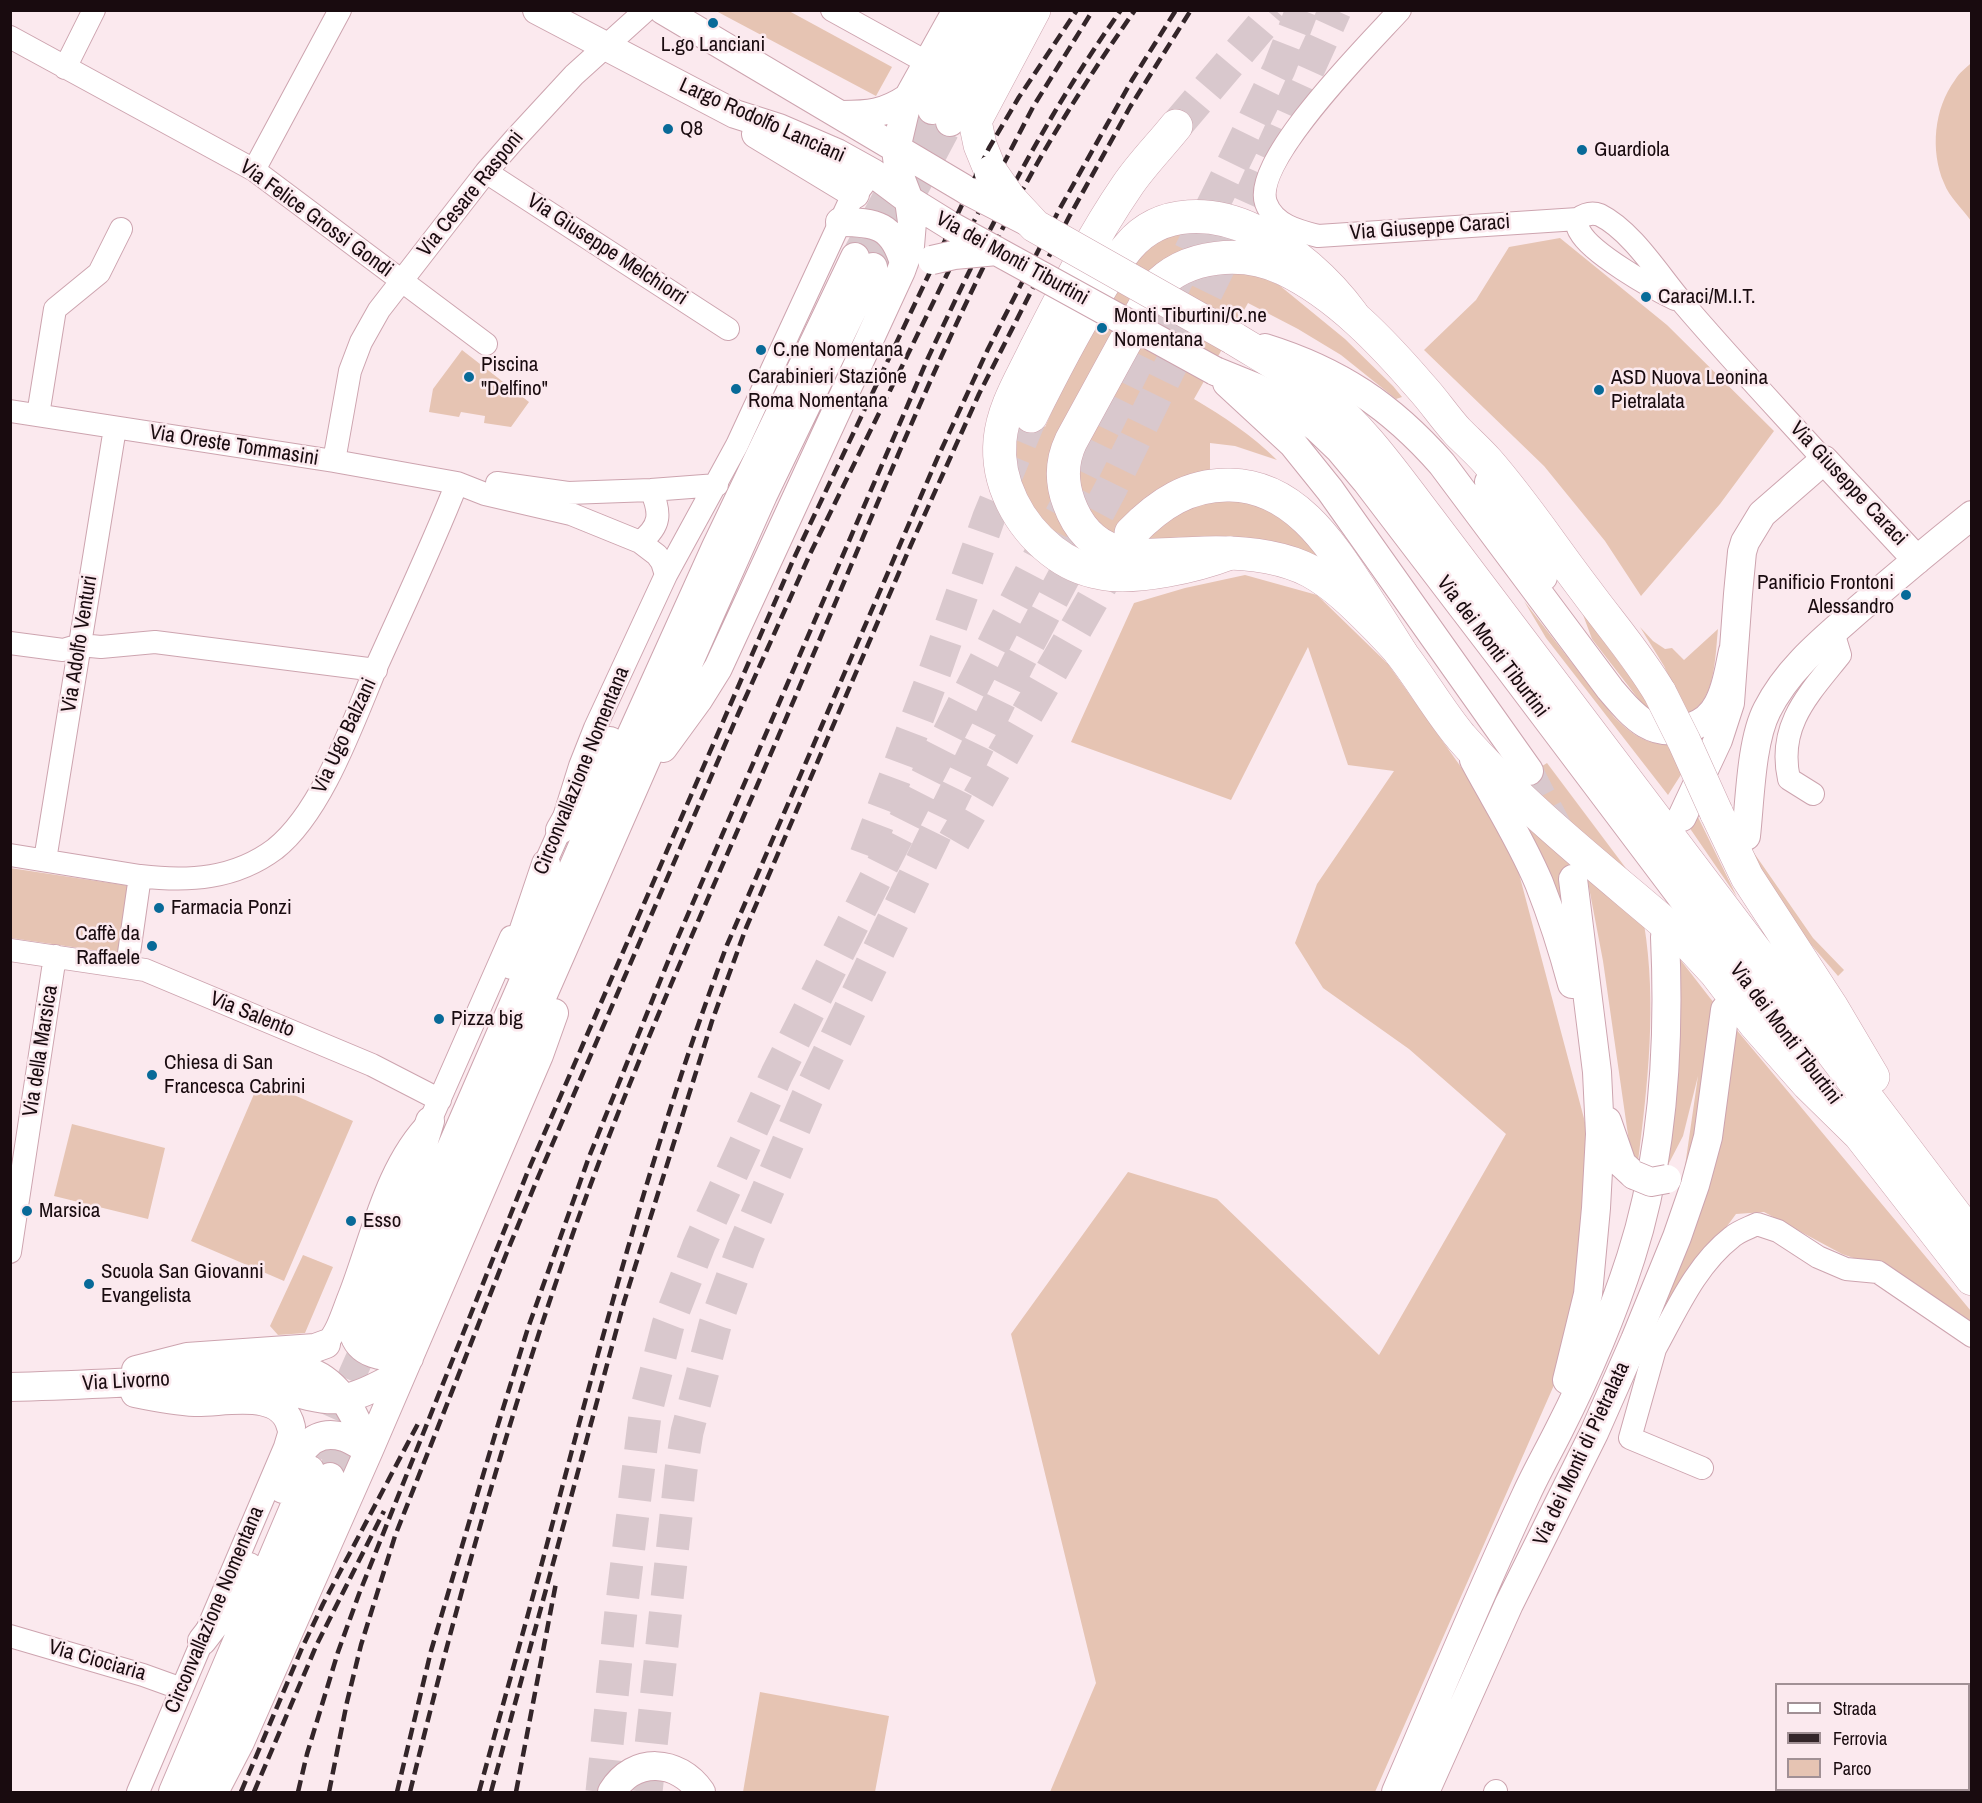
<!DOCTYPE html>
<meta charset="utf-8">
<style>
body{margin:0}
#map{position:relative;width:1982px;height:1803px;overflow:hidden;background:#fbe9ee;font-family:"Archivo Narrow",sans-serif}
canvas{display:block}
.frame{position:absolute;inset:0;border:12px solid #190b0f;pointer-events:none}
.legend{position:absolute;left:1775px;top:1683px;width:195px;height:108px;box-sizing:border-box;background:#fbe9ee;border:2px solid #a19095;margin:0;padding:8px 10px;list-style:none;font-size:18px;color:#190b0f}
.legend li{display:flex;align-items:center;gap:12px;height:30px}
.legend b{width:30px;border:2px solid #a19095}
</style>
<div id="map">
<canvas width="1982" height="1803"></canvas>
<div class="frame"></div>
<ul class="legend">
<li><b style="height:8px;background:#fff"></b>Strada</li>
<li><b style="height:8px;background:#332529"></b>Ferrovia</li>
<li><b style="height:16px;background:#e6c4b3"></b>Parco</li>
</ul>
</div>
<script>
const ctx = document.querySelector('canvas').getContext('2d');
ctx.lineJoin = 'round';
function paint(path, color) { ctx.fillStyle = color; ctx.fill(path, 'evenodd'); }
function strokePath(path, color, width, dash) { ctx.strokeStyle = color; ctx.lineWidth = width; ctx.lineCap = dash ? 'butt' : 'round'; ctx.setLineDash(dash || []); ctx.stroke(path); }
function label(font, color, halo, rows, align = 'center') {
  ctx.font = font + ' "Archivo Narrow",sans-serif'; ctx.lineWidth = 5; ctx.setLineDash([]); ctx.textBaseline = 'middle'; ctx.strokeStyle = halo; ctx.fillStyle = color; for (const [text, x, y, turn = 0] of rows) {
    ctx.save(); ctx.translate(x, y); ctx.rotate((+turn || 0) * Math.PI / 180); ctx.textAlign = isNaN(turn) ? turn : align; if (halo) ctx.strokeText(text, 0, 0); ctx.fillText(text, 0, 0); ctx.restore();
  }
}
const green = new Path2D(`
 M716 11H789L892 67 876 96Z
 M1971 63V221C1963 209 1949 197 1944 183 1930 151 1934 108 1955 80 1959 73 1966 68 1971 63Z
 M1210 228 1247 244 1214 245 1054 445 1091 558 1038 524 1014 472 1015 433 1019 415 1045 427 1067 376 1136 254 1156 238Z
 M1560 238 1667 325 1774 431 1720 504 1641 596 1605 541 1544 466 1424 350 1476 300 1509 247Z
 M1250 272 1279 285 1345 339 1393 386 1402 397 1396 399 1341 355 1298 329 1248 303 1194 399C1224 417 1252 435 1277 460L1235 446 1210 443V471L1177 479 1156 490 1168 518 1197 502 1229 498 1262 505 1297 531 1326 562 1134 545 1097 527 1073 476 1138 338 1176 288 1208 273Z
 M462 350 529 402 511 427 484 423 485 416 461 412 459 417 429 412 433 389Z
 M1245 575 1317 595 1388 664 1468 777 1513 851 1586 1126 1584 1249 1558 1376 1375 1792H1050L1096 1683 1011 1334 1128 1172 1217 1199 1379 1355 1506 1134 1409 1049 1323 988 1295 943 1317 884 1394 771 1348 765 1308 647 1231 800 1071 742 1134 603 1185 588Z
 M1524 601 1614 717C1644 747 1659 746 1700 745L1668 795 1546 638Z
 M1582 612 1641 692 1680 700 1664 666 1640 627 1653 641 1665 649 1672 648 1684 660 1718 629C1715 656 1716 712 1680 714 1669 715 1657 712 1647 710L1592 639Z
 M1547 763 1628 871 1520 780Z
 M1698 817 1737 897 1689 827Z
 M1525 826 1584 873 1568 930Z
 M1736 827 1813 938 1844 970 1838 976 1795 926Z
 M10 868 130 886 120 954 11 938Z
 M1587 877 1644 924C1657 1003 1648 1083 1638 1162L1630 1149 1603 961Z
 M1679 958 1710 998 1971 1311 1972 1327 1897 1273 1842 1254 1764 1212 1736 1214 1664 1312 1698 1076 1683 1136 1668 1165 1664 1160Z
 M260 1080 353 1121 284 1281 191 1241Z
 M72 1124 165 1148 148 1219 54 1196Z
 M303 1255 333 1267 305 1333 278 1335 270 1326Z
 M760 1692 889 1716 875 1792H743Z`);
const tertiaryTunnel = new Path2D(`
 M855 257 932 110
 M873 267 950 122
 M1529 771 1560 831
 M316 1457 372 1330
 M330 1477 357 1416`);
const trunkTunnel = new Path2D(`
 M1176 126 1275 10
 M954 841 1121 550
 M866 855 935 671 989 517 1031 416
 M602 1792 621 1611 645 1415 668 1325 699 1245 777 1074 1003 626 1078 483 1279 69 1302 10
 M646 1792 681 1470 687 1432 715 1325 743 1248 807 1098 1018 663 1110 490 1226 252 1335 10`);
const minor = new Path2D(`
 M832 10 928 63
 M1400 10C1371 42 1251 161 1266 203 1274 225 1298 231 1318 236L1578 219C1585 214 1592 212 1600 215 1632 231 1659 275 1682 302 1728 356 1776 407 1824 460
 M10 37 254 170 486 344
 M65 68 94 10
 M254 170 340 10
 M486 172 728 329
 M1578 219C1577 224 1577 228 1580 232 1591 253 1652 288 1675 299
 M10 411 334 461 457 483 485 494 571 514 640 542 657 555 662 562 666 575
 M38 415 55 309 99 273 121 229
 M334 461 350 371 361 342 379 310 486 172 514 140 574 75 646 10
 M497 483 568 493 651 490 717 485
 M640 542C661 526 661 513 651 490
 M10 643 63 650 80 645 101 647 155 642 376 670
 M1813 794 1789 779C1777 725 1809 694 1840 655L1833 632
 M10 855 140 876 127 967
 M45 860 115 428
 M140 876C189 882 235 879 275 849 323 811 354 719 378 663 405 603 433 544 457 483
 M539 877 560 830 580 766 595 728 666 575 737 445 848 205 866 181
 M10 950 145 970 372 1065 440 1100
 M10 1252 55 956
 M1635 1340 1655 1349C1677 1309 1696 1265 1732 1237 1739 1231 1749 1228 1757 1224L1778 1231 1818 1257 1846 1269 1878 1272 1972 1336
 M326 1344C338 1331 343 1311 350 1294 372 1237 386 1165 430 1121L511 937
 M1655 1349 1630 1438 1702 1468
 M10 1636 143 1675 182 1689
 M138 1792 285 1447 291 1427
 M1495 1792 1496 1791`);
const tertiary = new Path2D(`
 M537 10 735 114 779 128 837 153 873 173 909 200 951 226
 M663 10 968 191
 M932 110 986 10
 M841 115C869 115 884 114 908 98
 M950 122 1009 10
 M756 134 855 194
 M840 222C876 222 893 225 904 263
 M1265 348C1339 371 1391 406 1442 464L1610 689C1633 716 1652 740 1691 727 1703 723 1712 716 1718 704 1727 688 1729 669 1733 651
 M1215 371 1257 388 1281 400 1317 428 1340 450 1366 481 1508 667 1802 1057
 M1227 383 1293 444 1330 490 1529 771
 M1489 482 1509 514 1543 577
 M663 748 698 700 718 668 901 271 910 246 912 222 909 200 899 174 896 149 908 98 957 10
 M1474 760C1496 801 1521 840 1539 883 1552 916 1563 950 1572 984
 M1682 817 1718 740 1730 703 1738 594 1742 552 1745 542 1762 514 1824 460 1917 560
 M560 830 610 741
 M1746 836C1750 800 1751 741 1767 710 1788 668 1825 639 1859 609 1896 577 1933 546 1972 515
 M512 965 546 864
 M1607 1121 1622 1164 1634 1175
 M372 1330 619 762 716 547 855 257
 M392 1339 710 614 763 495 873 267
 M409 1358C387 1357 359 1357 353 1331L420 1154 430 1121
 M136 1370 187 1357 315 1348 326 1344
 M253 1379C279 1386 314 1402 340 1399 362 1396 382 1383 401 1374
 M1567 1380 1588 1294 1596 1208 1600 1134 1597 1072 1573 879
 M10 1387C87 1385 163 1381 239 1377 245 1376 250 1374 256 1373 274 1368 298 1367 315 1374 344 1388 358 1422 369 1450
 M135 1393C155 1397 175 1401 195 1402 224 1403 282 1387 291 1427
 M283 1489C295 1462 306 1426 344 1437 353 1440 361 1446 369 1450
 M202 1641 233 1601 249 1567
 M173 1792 310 1470
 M195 1792 330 1477
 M214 1792 240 1742 369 1450 539 1055 554 1013
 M612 1792C634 1756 678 1759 701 1792
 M1396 1792C1439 1693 1480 1593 1526 1495 1536 1473 1548 1452 1559 1430 1587 1375 1612 1316 1631 1257 1664 1155 1670 1044 1665 937
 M1425 1792 1509 1604 1594 1433 1635 1340 1677 1237 1695 1185 1708 1137 1725 1010`);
const secondary = new Path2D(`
 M991 172 980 145 975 121 1034 10
 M1233 338C1262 356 1292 372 1318 393 1363 428 1396 477 1430 521L1972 1237
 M1660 693C1639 657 1611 625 1586 591 1553 548 1523 502 1487 461 1478 451 1468 442 1458 432 1445 418 1434 401 1421 387 1383 343 1338 295 1284 269 1244 250 1186 253 1154 289L1071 441C1061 462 1061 482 1069 503 1093 569 1149 554 1204 553 1238 552 1279 555 1310 571 1336 585 1358 608 1379 629 1387 638 1396 646 1403 656 1423 682 1440 712 1461 737 1529 814 1612 877 1689 944L1715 972 1755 1024 1808 1084 1860 1135 1972 1279
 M1716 812 1747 877 1831 1006 1873 1077`);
const trunk = new Path2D(`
 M1176 126C1160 146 1141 165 1127 186 1092 237 1064 293 1036 348 1022 378 1003 407 1000 440 996 483 1019 525 1052 551 1066 562 1083 570 1101 573 1136 580 1196 566 1230 553
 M1031 416C1051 376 1071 337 1094 299 1105 282 1115 262 1129 246 1161 208 1214 211 1255 231 1292 249 1328 281 1352 314
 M1131 533C1159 504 1189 484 1230 485 1294 486 1330 543 1362 592 1375 612 1388 632 1401 653`);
const rail = new Path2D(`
 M241 1792 302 1648 323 1604 420 1420
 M254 1792 317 1644 384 1511
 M298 1792 307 1754 338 1652 359 1594 528 1171 794 558 989 148 1019 97 1077 10
 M329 1792 347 1702 361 1645 395 1536 507 1252 539 1175 739 712 810 554 956 256 1033 107 1093 10
 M397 1792 431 1651 497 1428 528 1328 589 1157 673 949 928 358C985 236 1042 121 1121 10
 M410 1792C459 1592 515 1392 586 1197 652 1018 733 845 807 669 876 509 940 346 1022 191 1055 129 1094 69 1135 10
 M479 1792C501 1711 524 1630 546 1548 600 1345 653 1142 727 945L937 459 988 349 1059 210 1132 80 1176 10
 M491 1792 624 1302 712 1021 746 928 910 547 979 394 1069 217 1130 107 1191 10
 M516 1792 556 1583`);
const tertiaryBridge = new Path2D(`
 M968 191 1028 222
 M951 226 1215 371
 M932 260 954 255 997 251
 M1634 1175 1651 1182 1667 1179`);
const secondaryBridge = new Path2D(`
 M991 172 1009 198 1035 226 1233 338
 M1660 693 1684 741 1716 812`);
const markers = [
 [713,23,6,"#086a98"],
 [668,129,6,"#086a98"],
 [1582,150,6,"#086a98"],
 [1646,297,6,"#086a98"],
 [1102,328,6,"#086a98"],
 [761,350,6,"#086a98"],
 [469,377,6,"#086a98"],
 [736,389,6,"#086a98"],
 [1599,390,6,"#086a98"],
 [1906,595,6,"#086a98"],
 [159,908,6,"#086a98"],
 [152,946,6,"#086a98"],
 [439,1019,6,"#086a98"],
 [152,1075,6,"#086a98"],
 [27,1211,6,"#086a98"],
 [351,1221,6,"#086a98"],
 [89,1284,6,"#086a98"]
];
const poiNames = [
 ["L.go Lanciani",713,45,"center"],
 ["Q8",680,129],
 ["Guardiola",1594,150],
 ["Caraci/M.I.T.",1658,297],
 ["Monti Tiburtini/C.ne",1114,316],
 ["Nomentana",1114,340],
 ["C.ne Nomentana",773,350],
 ["Piscina",481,365],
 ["\"Delfino\"",481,389],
 ["Carabinieri Stazione",748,377],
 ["Roma Nomentana",748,401],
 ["ASD Nuova Leonina",1611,378],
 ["Pietralata",1611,402],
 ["Panificio Frontoni",1894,583,"right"],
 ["Alessandro",1894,607,"right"],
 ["Farmacia Ponzi",171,908],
 ["Caffè da",140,934,"right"],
 ["Raffaele",140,958,"right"],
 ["Pizza big",451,1019],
 ["Chiesa di San",164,1063],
 ["Francesca Cabrini",164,1087],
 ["Marsica",39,1211],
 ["Esso",363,1221],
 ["Scuola San Giovanni",101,1272],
 ["Evangelista",101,1296]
];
const streetNames = [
 ["Largo Rodolfo Lanciani",762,121,24],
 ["Via Cesare Rasponi",471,194,-51],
 ["Via Felice Grossi Gondi",316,219,36],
 ["Via Giuseppe Caraci",1430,228,-4],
 ["Via Giuseppe Melchiorri",607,250,33],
 ["Via dei Monti Tiburtini",1012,259,29],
 ["Via Oreste Tommasini",234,446,9],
 ["Via Giuseppe Caraci",1848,484,47],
 ["Via Adolfo Venturi",80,644,-81],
 ["Via dei Monti Tiburtini",1492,647,53],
 ["Via Ugo Balzani",345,736,-65],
 ["Circonvallazione Nomentana",582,771,-68],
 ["Via Salento",252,1015,22],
 ["Via dei Monti Tiburtini",1785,1034,53],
 ["Via della Marsica",41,1051,-81],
 ["Via Livorno",126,1382,-3],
 ["Via dei Monti di Pietralata",1582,1454,-65],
 ["Circonvallazione Nomentana",215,1610,-67],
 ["Via Ciociaria",97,1661,16]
];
paint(green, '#e6c4b3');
strokePath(tertiaryTunnel, '#d9c8cd', 28, [28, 14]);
strokePath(trunkTunnel, '#d9c8cd', 33, [33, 16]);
strokePath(minor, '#cda4af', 24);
strokePath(tertiary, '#cda4af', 30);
strokePath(secondary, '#cda4af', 34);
strokePath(trunk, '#cda4af', 34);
strokePath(minor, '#fff', 22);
strokePath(tertiary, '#fff', 28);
strokePath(secondary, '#fff', 33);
strokePath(trunk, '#fff', 33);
strokePath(rail, '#332529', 4.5, [12, 6]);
strokePath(tertiaryBridge, '#cda4af', 30, []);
strokePath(secondaryBridge, '#cda4af', 34, []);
strokePath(tertiaryBridge, '#fff', 28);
strokePath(secondaryBridge, '#fff', 33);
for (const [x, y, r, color] of markers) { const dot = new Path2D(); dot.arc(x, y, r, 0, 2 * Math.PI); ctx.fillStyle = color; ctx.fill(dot); strokePath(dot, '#fbe9ee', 2); }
label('21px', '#190b0f', '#fbe9ee', poiNames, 'left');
label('21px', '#190b0f', '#fbe9ee', streetNames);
</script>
